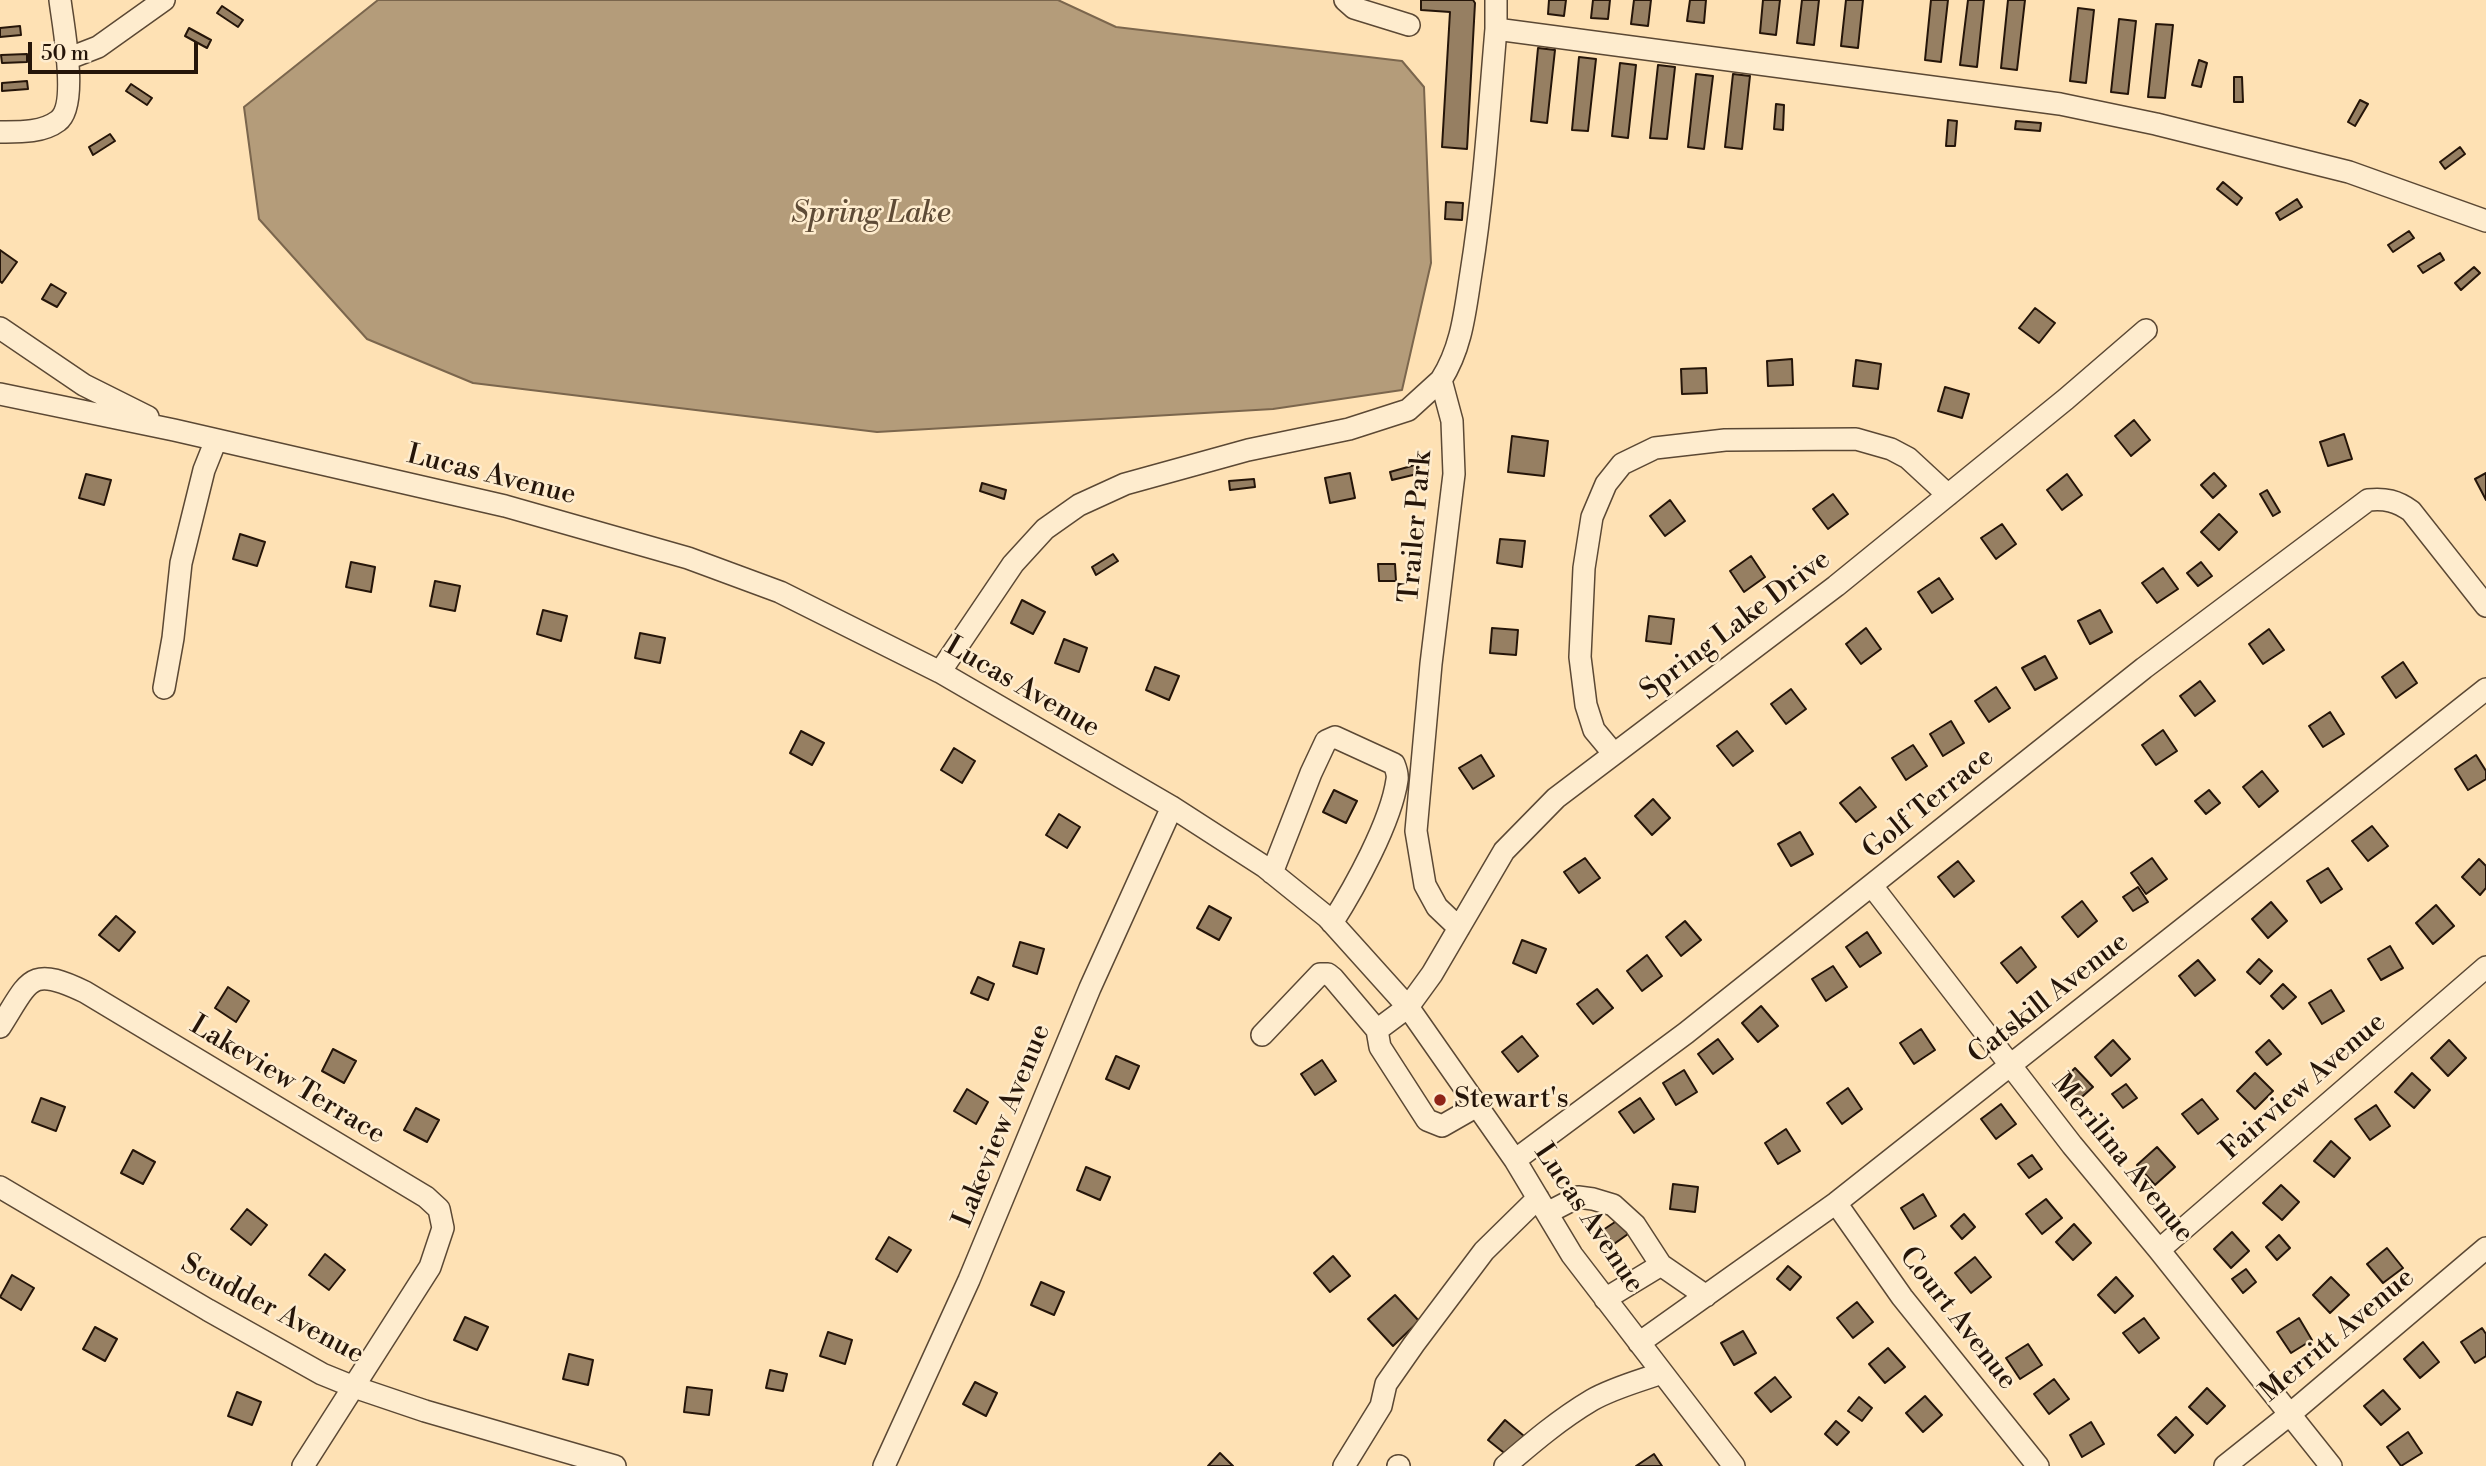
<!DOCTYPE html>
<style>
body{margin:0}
#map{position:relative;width:2486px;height:1466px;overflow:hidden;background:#fee1b4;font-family:"Libre Bodoni",serif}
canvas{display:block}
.scale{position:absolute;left:28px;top:42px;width:170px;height:32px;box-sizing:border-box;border:4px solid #251509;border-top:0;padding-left:9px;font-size:21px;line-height:24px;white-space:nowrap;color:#251509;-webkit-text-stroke:5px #feecce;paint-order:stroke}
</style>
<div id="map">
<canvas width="2486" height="1466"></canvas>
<div class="scale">50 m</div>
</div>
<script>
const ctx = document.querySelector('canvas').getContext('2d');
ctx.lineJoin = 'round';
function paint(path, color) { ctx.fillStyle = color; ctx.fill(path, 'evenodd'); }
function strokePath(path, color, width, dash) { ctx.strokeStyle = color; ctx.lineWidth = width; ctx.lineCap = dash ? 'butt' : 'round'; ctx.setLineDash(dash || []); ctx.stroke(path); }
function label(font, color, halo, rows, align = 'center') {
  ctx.font = font + ' "Libre Bodoni",serif'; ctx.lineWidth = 5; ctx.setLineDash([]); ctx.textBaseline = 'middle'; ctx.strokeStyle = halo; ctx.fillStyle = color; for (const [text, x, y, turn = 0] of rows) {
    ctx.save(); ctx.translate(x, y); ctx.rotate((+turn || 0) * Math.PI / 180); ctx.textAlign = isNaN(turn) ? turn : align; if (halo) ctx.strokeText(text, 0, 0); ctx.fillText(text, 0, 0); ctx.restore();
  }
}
const water = new Path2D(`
 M378 0H1058L1116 27 1402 61 1424 87 1431 263 1402 390 1273 409 877 432 473 383 367 339 259 219 244 107Z`);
const building = new Path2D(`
 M1421 0H1473L1475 3 1467 149 1442 147 1450 12 1421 10Z
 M1549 0H1566L1564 16 1548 14Z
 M1593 0H1610L1608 19 1591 18Z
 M1634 0H1651L1648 26 1631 24Z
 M1690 0H1706L1704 23 1687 21Z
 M1763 0H1780L1776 35 1760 33Z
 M1802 0H1819L1814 45 1797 43Z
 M1846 0H1863L1858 48 1841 46Z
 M1931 0H1948L1941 62 1925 60Z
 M1968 0H1984L1977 67 1960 65Z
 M2008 0H2025L2017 70 2001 68Z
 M222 6 243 20 238 27 217 13Z
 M2078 8 2094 10 2086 83 2070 81Z
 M2119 19 2136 21 2128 94 2111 92Z
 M2156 24 2173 25 2165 98 2148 97Z
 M20 26 21 35 0 37V28Z
 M189 28 211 40 207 48 185 36Z
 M1538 48 1555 50 1547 123 1531 121Z
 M27 54V62L2 63 1 55Z
 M1579 57 1596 59 1588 131 1572 130Z
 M2199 60 2207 63 2201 87 2192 85Z
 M1620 63 1636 65 1628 138 1612 136Z
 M1658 65 1675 67 1667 139 1650 138Z
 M1696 74 1713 76 1704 149 1688 147Z
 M1733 74 1750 76 1742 149 1725 147Z
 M2234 77H2242L2243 102H2234Z
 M27 81 28 89 2 91V83Z
 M131 84 152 98 147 105 126 91Z
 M2360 100 2368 104 2355 126 2348 122Z
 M1776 104 1784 105 1783 130 1774 129Z
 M1948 120 1957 121 1955 146H1946Z
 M2016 121 2041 123 2040 131 2015 129Z
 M110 134 115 141 93 155 89 147Z
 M2460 147 2465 154 2445 169 2440 162Z
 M2223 182 2242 198 2237 205 2217 189Z
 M2297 199 2302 207 2280 220 2276 213Z
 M1446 202 1463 203 1462 220 1445 219Z
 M2409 231 2414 238 2393 252 2388 245Z
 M0 250 17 262 2 283 0 281Z
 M2440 253 2444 260 2423 273 2418 266Z
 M2474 267 2480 273 2461 290 2455 283Z
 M51 284 66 293 57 307 42 299Z
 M2035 308 2055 323 2039 343 2019 328Z
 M1792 359 1793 385 1768 386 1767 361Z
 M1856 360 1881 364 1878 389 1853 386Z
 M1706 368 1707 393 1682 394 1681 369Z
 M1945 387 1969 394 1962 418 1938 411Z
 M2134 420 2150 440 2131 456 2115 436Z
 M2344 434 2352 459 2328 466 2320 442Z
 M1512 436 1548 441 1544 476 1508 472Z
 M1415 465 1417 474 1392 480 1390 472Z
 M1350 473 1355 498 1330 503 1325 478Z
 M2214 473 2226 486 2213 498 2201 485Z
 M2486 473V500L2475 479Z
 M86 474 111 480 104 505 79 498Z
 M2067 474 2082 495 2062 510 2047 490Z
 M1254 479 1255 487 1230 490 1229 481Z
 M982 483 1006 490 1004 499 980 491Z
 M2267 490 2280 512 2273 516 2260 494Z
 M1833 494 1848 514 1828 529 1813 509Z
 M1670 500 1685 521 1665 536 1650 516Z
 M2219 514 2237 532 2219 550 2201 532Z
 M2002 524 2016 544 1996 559 1981 538Z
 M240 534 265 542 257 566 233 559Z
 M1500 539 1525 541 1522 567 1497 563Z
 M1113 554 1118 561 1096 575 1092 567Z
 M1751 556 1765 577 1744 592 1730 571Z
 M351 562 375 567 371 592 346 587Z
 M2201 562 2212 576 2198 586 2187 573Z
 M1378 564H1395L1396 581H1379Z
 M2163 568 2178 589 2157 603 2142 583Z
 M1939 578 1953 599 1932 613 1918 592Z
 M435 581 460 586 455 611 430 606Z
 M1022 600 1045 612 1033 634 1011 623Z
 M543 610 567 616 561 641 537 634Z
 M2100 610 2112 632 2090 644 2078 621Z
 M1649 616 1674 619 1671 644 1646 641Z
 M1492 628 1518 630 1516 655 1490 653Z
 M1866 628 1881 649 1861 664 1846 644Z
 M2269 629 2284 650 2263 664 2249 644Z
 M640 633 665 638 660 663 635 658Z
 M1064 639 1087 648 1079 672 1055 663Z
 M2045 656 2057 678 2035 690 2022 668Z
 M2403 662 2417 683 2396 698 2382 677Z
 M1155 667 1179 676 1169 700 1146 690Z
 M2200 681 2215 701 2195 716 2180 696Z
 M1996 687 2010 708 1989 722 1975 701Z
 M1791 689 1806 709 1786 724 1771 704Z
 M2330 712 2344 734 2323 747 2309 726Z
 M1951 721 1964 743 1943 756 1930 734Z
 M2163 730 2177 751 2156 765 2142 745Z
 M801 731 824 743 812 765 790 753Z
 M1737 731 1753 751 1733 766 1717 746Z
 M1913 745 1927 766 1906 780 1892 758Z
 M954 748 975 761 962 783 941 770Z
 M1481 755 1494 776 1473 789 1459 768Z
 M2476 755 2486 771V779L2468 790 2455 769Z
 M2262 771 2278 791 2259 807 2243 787Z
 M1860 787 1876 807 1856 822 1840 803Z
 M1334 790 1357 801 1346 823 1323 812Z
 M2209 790 2220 803 2206 814 2195 801Z
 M1653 799 1670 818 1652 835 1635 816Z
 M1059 814 1080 827 1067 848 1046 835Z
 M2372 826 2388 846 2368 861 2352 841Z
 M1800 832 1813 854 1791 866 1778 844Z
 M1585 858 1600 878 1579 893 1564 872Z
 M2152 858 2167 879 2146 894 2131 873Z
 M2479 859 2486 866V888L2480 895 2462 877Z
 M1958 861 1974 881 1954 897 1938 877Z
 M2328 868 2342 889 2321 903 2307 881Z
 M2138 887 2148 902 2133 911 2123 897Z
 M2082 901 2097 921 2078 937 2062 917Z
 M2271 902 2287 921 2268 938 2252 919Z
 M2436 905 2454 926 2433 944 2416 923Z
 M1209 906 1231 918 1219 940 1197 928Z
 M116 916 135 932 119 951 99 935Z
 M1685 921 1701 940 1681 956 1666 937Z
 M1867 932 1881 953 1860 967 1846 947Z
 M1522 940 1546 949 1536 973 1513 963Z
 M1020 942 1044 949 1037 974 1013 966Z
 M2390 946 2403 968 2381 980 2368 959Z
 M2021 947 2036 967 2017 983 2001 963Z
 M1647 955 1662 976 1642 991 1627 971Z
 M2259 959 2272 971 2260 984 2247 972Z
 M2198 960 2215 980 2195 996 2179 976Z
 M1833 966 1847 987 1826 1001 1812 979Z
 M978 977 994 984 988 1000 971 993Z
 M2283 984 2296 997 2283 1009 2271 996Z
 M228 987 249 1001 236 1022 215 1008Z
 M1597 989 1613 1008 1593 1024 1577 1004Z
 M2331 990 2344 1011 2322 1024 2309 1003Z
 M1761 1006 1778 1026 1758 1042 1742 1023Z
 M1921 1029 1935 1050 1914 1064 1900 1043Z
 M1522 1036 1538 1056 1518 1072 1502 1052Z
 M1718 1039 1733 1059 1713 1074 1698 1054Z
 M2113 1040 2130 1059 2111 1076 2095 1057Z
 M2269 1040 2281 1054 2267 1065 2256 1052Z
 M2449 1040 2466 1058 2448 1076 2431 1058Z
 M333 1049 356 1061 344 1083 322 1071Z
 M1116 1056 1139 1066 1129 1089 1106 1079Z
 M1322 1060 1336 1081 1315 1095 1301 1074Z
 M2075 1068 2093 1087 2074 1104 2057 1086Z
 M1684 1070 1697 1092 1676 1105 1663 1083Z
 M2255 1073 2273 1091 2255 1109 2237 1091Z
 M2412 1073 2430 1090 2414 1108 2395 1092Z
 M2126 1084 2137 1098 2123 1108 2112 1094Z
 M1848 1088 1862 1109 1842 1124 1827 1103Z
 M967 1089 988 1102 976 1124 954 1111Z
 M41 1098 65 1107 56 1131 32 1122Z
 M1640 1098 1654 1119 1634 1133 1619 1112Z
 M2202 1099 2218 1119 2198 1134 2182 1114Z
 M2001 1104 2016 1124 1996 1139 1981 1119Z
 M2376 1105 2390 1126 2370 1140 2355 1119Z
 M416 1108 439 1120 427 1142 404 1130Z
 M1786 1129 1800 1151 1778 1164 1765 1143Z
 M2331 1141 2350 1158 2334 1177 2314 1161Z
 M2157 1147 2175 1167 2155 1185 2137 1165Z
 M133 1150 155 1162 143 1184 121 1173Z
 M2032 1155 2042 1169 2029 1178 2018 1164Z
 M1086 1167 1110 1177 1100 1200 1077 1190Z
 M1673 1184 1698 1187 1695 1212 1670 1209Z
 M2281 1185 2299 1202 2282 1220 2263 1203Z
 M1923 1194 1936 1216 1914 1229 1901 1208Z
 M2046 1199 2062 1218 2042 1234 2026 1214Z
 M247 1209 267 1225 251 1245 231 1229Z
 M1964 1214 1975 1227 1962 1239 1951 1226Z
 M1618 1220 1628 1234 1614 1244 1603 1230Z
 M2074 1224 2091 1243 2073 1260 2056 1242Z
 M2232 1232 2249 1251 2231 1268 2214 1249Z
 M2279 1235 2290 1248 2277 1260 2266 1247Z
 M889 1237 911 1250 897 1272 876 1259Z
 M2387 1248 2403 1268 2383 1283 2367 1264Z
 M325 1254 345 1270 329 1290 309 1275Z
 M1333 1256 1350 1276 1330 1292 1314 1273Z
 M1975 1257 1991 1277 1971 1293 1955 1273Z
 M1788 1266 1801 1277 1790 1290 1777 1279Z
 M2246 1269 2256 1282 2243 1293 2232 1279Z
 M12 1275 34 1288 21 1310 0 1297Z
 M2116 1277 2133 1296 2115 1313 2098 1295Z
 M2331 1277 2349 1295 2330 1313 2313 1295Z
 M1041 1282 1064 1292 1054 1315 1031 1305Z
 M1395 1295 1419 1321 1393 1346 1368 1319Z
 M1857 1302 1873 1322 1853 1338 1837 1318Z
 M465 1317 488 1327 477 1350 454 1340Z
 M2144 1318 2159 1338 2139 1353 2123 1333Z
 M2299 1318 2312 1340 2291 1353 2277 1332Z
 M95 1327 117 1339 105 1361 83 1349Z
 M2482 1328 2486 1334V1356L2475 1363 2461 1342Z
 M1743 1331 1756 1353 1734 1365 1721 1343Z
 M828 1332 852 1340 845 1364 820 1356Z
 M2423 1342 2439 1362 2420 1378 2404 1359Z
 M2028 1344 2042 1365 2020 1379 2006 1358Z
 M1888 1348 1905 1367 1885 1383 1869 1364Z
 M569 1354 593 1360 588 1385 563 1379Z
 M770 1370 787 1374 783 1391 766 1388Z
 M1775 1377 1791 1397 1771 1412 1755 1393Z
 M2054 1379 2069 1399 2049 1414 2034 1394Z
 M975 1382 997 1393 986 1416 963 1404Z
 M687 1387 712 1390 709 1415 684 1412Z
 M2207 1388 2225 1406 2207 1424 2189 1407Z
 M2383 1390 2400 1409 2381 1425 2364 1406Z
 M237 1392 261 1402 252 1425 228 1416Z
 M1925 1396 1942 1415 1923 1432 1906 1413Z
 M1859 1397 1872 1408 1862 1421 1848 1411Z
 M2176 1417 2193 1435 2175 1453 2158 1435Z
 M1505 1420 1524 1436 1508 1456 1488 1440Z
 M1836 1421 1849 1432 1837 1445 1825 1434Z
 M2091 1422 2104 1444 2082 1457 2070 1435Z
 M2408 1432 2422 1453 2401 1466 2387 1447Z
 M1220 1453 1233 1466H1208Z
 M1654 1454 1662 1466H1636Z`);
const minor = new Path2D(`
 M1345 0 1354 8 1409 25
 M1496 29 2060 104 2156 124 2349 172 2486 221
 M67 59 98 47 164 0
 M0 132C19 132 42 133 58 121 79 106 63 25 60 0
 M0 328 84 385 148 417
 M0 394 174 430 505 506 688 558 780 592 940 672 1172 807 1265 867 1327 917 1408 1007 1515 1160 1572 1255 1734 1466
 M940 672 1013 564 1045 529 1079 505 1125 484 1248 450 1349 429 1408 410 1441 380
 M164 688 173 638 181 563 204 470 216 440
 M1614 754 1594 730 1586 705 1580 657 1584 568 1592 517 1606 484 1622 464 1655 448 1725 440 1856 439 1891 449 1908 458 1948 495
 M1272 873 1311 773 1326 741 1335 737 1394 764C1396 769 1398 775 1397 780 1391 822 1355 887 1332 923
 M1872 886 2072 1145 2159 1250 2331 1466
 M1459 928 1437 907 1425 885 1416 831 1431 664 1454 474 1452 421 1441 380C1462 347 1465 311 1471 273 1484 192 1489 110 1496 29V0
 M0 1027C30 980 29 965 85 992L426 1197 439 1209 443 1228 430 1267 303 1466
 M1262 1035 1320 974H1328L1333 978 1377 1030
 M1477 1106 1442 1126 1427 1120 1380 1047 1377 1030 1408 1007 1432 974 1504 851 1556 798 1836 586 2066 399 2146 330
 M1515 1160 1686 1033 2144 668 2368 500C2385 498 2397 501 2411 511L2486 606
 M0 1187 208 1310 322 1374 354 1387 425 1411 615 1466
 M1836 1203 1902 1297 2038 1466
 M1547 1213 1578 1197 1593 1199 1613 1205 1635 1225 1661 1265 1706 1296
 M2159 1250 2486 967
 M1605 1299 1661 1265
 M1639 1343 1836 1203 2486 689
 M884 1466 969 1280 1090 988 1172 807
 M1344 1466 1381 1406 1386 1384 1414 1344 1484 1251 1538 1198
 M1398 1466H1399
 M1505 1466C1533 1442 1560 1419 1592 1400 1613 1388 1639 1381 1662 1373
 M2225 1466 2289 1415 2486 1248`);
const markers = [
 [1440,1100,7,"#8f2418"]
];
const streetNames = [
 ["Lucas Avenue",491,476,14],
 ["Trailer Park",1417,527,-85],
 ["Spring Lake Drive",1736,626,-37],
 ["Lucas Avenue",1022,688,30],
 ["Golf Terrace",1929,804,-39],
 ["Catskill Avenue",2049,999,-38],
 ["Lakeview Terrace",287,1081,31],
 ["Fairview Avenue",2304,1087,-41],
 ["Lakeview Avenue",1003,1126,-68],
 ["Merilina Avenue",2122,1159,51],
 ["Lucas Avenue",1588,1219,56],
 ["Scudder Avenue",272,1310,28],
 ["Court Avenue",1957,1319,52],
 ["Merritt Avenue",2338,1336,-40]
];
const poiNames = [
 ["Stewart's",1454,1100]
];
const waterNames = [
 ["Spring Lake",871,215]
];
paint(water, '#b49c7a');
strokePath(water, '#7b664d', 2);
paint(building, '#967f62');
strokePath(building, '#251509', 2);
strokePath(minor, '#5b4834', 24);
strokePath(minor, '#feecce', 21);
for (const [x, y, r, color] of markers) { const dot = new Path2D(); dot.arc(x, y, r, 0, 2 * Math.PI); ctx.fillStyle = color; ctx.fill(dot); strokePath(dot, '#feecce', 2.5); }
label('28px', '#251509', '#feecce', streetNames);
label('28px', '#251509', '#feecce', poiNames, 'left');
label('italic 30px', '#5e4b36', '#feecce', waterNames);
</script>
